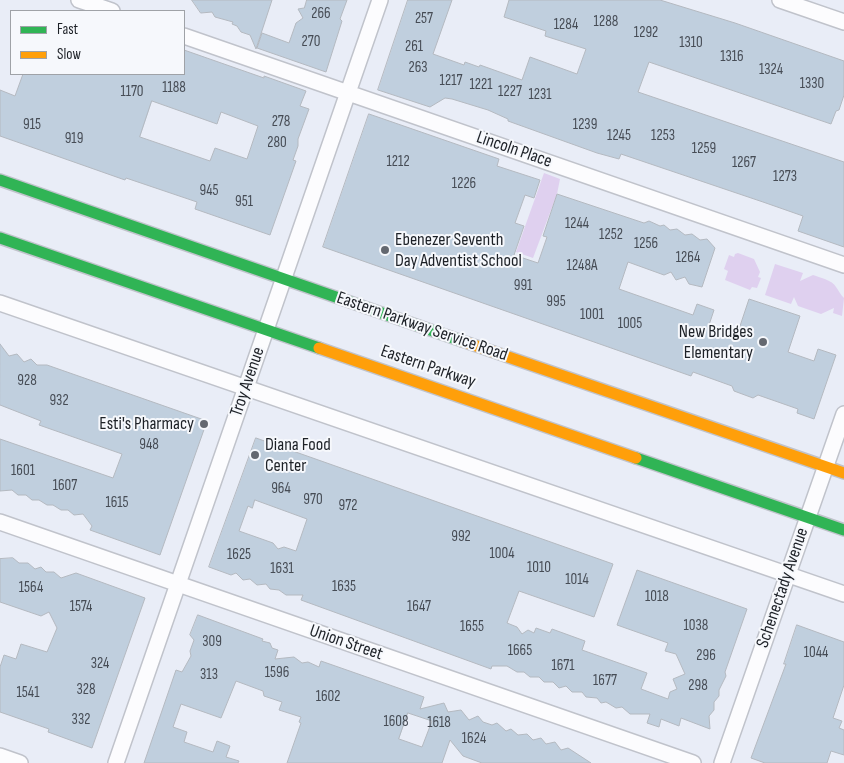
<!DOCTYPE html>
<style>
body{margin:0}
#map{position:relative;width:844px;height:763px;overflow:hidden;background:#e9edf7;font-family:"Sofia Sans Condensed",sans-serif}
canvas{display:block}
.legend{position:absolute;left:10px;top:10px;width:175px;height:65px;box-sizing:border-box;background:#f6f8fc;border:1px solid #9fa2a7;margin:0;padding:6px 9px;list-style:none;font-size:15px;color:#1d2127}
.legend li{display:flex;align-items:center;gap:10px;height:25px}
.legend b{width:25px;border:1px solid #9fa2a7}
</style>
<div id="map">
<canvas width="844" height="763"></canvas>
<ul class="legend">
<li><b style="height:6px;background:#30b455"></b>Fast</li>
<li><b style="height:6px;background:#ff9f0a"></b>Slow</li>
</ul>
</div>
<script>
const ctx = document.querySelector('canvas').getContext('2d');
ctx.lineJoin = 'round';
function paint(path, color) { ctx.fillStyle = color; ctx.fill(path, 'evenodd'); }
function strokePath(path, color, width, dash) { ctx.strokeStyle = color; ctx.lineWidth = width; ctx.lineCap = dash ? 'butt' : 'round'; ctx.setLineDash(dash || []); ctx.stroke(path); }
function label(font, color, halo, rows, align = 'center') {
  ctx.font = font + ' "Sofia Sans Condensed",sans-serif'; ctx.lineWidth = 4; ctx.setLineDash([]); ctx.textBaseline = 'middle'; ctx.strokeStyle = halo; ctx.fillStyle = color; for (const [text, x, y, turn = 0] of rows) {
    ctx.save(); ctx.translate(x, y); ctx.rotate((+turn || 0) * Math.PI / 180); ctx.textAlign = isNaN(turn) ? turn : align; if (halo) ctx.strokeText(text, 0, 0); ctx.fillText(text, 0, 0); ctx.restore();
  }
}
const green = new Path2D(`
 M544 173 560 179 557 194 533 258 516 252Z
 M738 253 754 259 760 272 758 277 761 278 757 288 752 287 750 290 725 280 728 271 724 269 729 255 734 257 735 254Z
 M775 264 803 273 800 281 813 275C821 278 832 280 836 287 839 291 840 294 844 298L842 316 833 313 834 308 821 314 798 306 794 297 791 304 765 295Z`);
const building = new Path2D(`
 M192 0H272L256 49 250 35 241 32 237 26 232 24 233 22 215 17 212 12 201 13Z
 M307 0H347L340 19 342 21 326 72 257 48 262 33 289 43 296 23 303 18 298 9 304 8Z
 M408 0H452L433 54 464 65 465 62 479 67 480 65 522 80 530 57 577 74 586 49 545 36 546 31 504 17 509 0H660L735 23 844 61V95L839 110 836 111 831 124 649 62 638 92 844 162V247L798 231 803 216 763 202 621 154 619 159 597 153 508 121V119L488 110 452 99 445 98 430 107 378 90Z
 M184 50 264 78V76L306 91 300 106 309 109 298 139V146L293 160 296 161 270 235 195 209 197 202 126 178 125 180 0 136V90L15 96 23 74H184ZM152 101 217 124 221 112 258 126 247 159 215 148 210 161 140 137Z
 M369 114 499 159 497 166 540 180 534 198 525 195 515 223 524 226 514 255 538 263 547 237 543 236 557 194 644 223 649 221 660 226 664 225 670 230 677 229 685 235 692 234 700 240 707 239 715 248 702 287 689 284 685 277 676 280 671 272 664 275 628 262 619 289 693 315 697 304 714 310 709 325 737 335 749 299 800 316 788 352 814 361 818 349 836 355 814 419 797 413 798 409 758 395 753 398 734 391 732 386 693 372 691 376 323 247Z
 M0 344 9 356 17 354 24 362 31 359 37 365H47L207 421 160 555 90 530 92 526 83 514 74 515 68 510H61L53 505H47L39 500H32L26 495H18L12 490 0 491V439L113 478 122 454 39 425 41 421 0 405Z
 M256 438 613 564 594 617 519 591 507 623 517 627 522 634 528 630 534 633 536 628 550 633 552 629 585 641 582 650 647 673 641 689 668 699 670 692 677 689 673 679 685 674 676 654 665 651 668 643 617 625 637 570 747 609 725 672 726 676 719 690V696L714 702V710L709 716 710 729 681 718 679 726 661 719 659 727 647 723 650 714H630L622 707 616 708 606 702 601 703 597 698 586 697 582 692H572L566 686 559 688 553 682H544L539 677H530L524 672H517L507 666H492L491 669 301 600 303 595H286L279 590 270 589 266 584 257 585 250 579 243 580 236 573 231 575 209 567ZM255 500 307 519 296 551 284 547 278 549 273 543 239 531 248 506 252 508Z
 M13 558 19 563H28L35 569 41 567 46 572H54L61 578 76 573 145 598 92 748 48 732 49 729 0 712V667L4 655 16 659 21 644 47 652 57 628 49 612 41 616 0 602V559Z
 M198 615 263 639 262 641 270 643 272 648 278 650 275 659 294 657 302 663 308 662 319 667 321 661 424 697 420 709 444 703 448 712 461 710 469 720 478 716 483 722 492 725 497 723 506 731 511 729 518 735 527 734 533 740 541 738 546 744 555 742 561 750 568 748 591 763H482L463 756 450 740 442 763H287L301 723 299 722 301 717 279 710 282 702 264 696 263 691 236 681 221 718 181 704 173 727 187 732 184 742 213 752 217 741 230 746 226 757 239 761 238 763H144L176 670 182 672 191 656 190 651 194 640 190 635ZM408 713 432 721 422 747 399 739Z
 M797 625 844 642V685L833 718 842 721 839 728 844 730V755L831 751 827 763H765L751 758 786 664H784Z`);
const street = new Path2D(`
 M79 0 112 11
 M780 0 844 22
 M184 36 844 265
 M0 303 844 594
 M0 522 693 763
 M0 756 20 763
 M116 763 380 0
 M722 763 844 414`);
const fast = new Path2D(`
 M0 180 462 341
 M0 238 319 348
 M636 458 844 530`);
const slow = new Path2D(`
 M462 341 844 473
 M319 348 636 458`);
const markers = [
 [385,250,5,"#646870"],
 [763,342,5,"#646870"],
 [204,424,5,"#646870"],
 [255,455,5,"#646870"]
];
const numberNames = [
 ["266",321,14],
 ["257",424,19],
 ["1288",606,22],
 ["1284",566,25],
 ["1292",646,33],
 ["270",311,42],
 ["1310",691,43],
 ["261",414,47],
 ["1316",732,57],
 ["263",418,68],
 ["1324",771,70],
 ["1217",451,81],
 ["1330",812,84],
 ["1221",481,85],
 ["1188",174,88],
 ["1170",132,92],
 ["1227",510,92],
 ["1231",540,95],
 ["278",281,122],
 ["915",32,125],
 ["1239",585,125],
 ["1245",619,136],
 ["1253",663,136],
 ["919",74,139],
 ["280",277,143],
 ["1259",704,149],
 ["1212",398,162],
 ["1267",744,163],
 ["1273",785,177],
 ["1226",464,184],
 ["945",209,191],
 ["951",244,202],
 ["1244",577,224],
 ["1252",611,235],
 ["1256",646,244],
 ["1264",688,258],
 ["1248A",582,266],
 ["991",523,286],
 ["995",556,302],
 ["1001",592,315],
 ["1005",630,324],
 ["928",27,381],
 ["932",59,401],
 ["948",149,445],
 ["1601",23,471],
 ["1607",65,486],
 ["964",281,489],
 ["970",313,500],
 ["1615",117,503],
 ["972",348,506],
 ["992",461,537],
 ["1004",502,554],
 ["1625",239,555],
 ["1010",539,568],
 ["1631",282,569],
 ["1014",577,580],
 ["1635",344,587],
 ["1564",31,588],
 ["1018",657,597],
 ["1574",81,607],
 ["1647",419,607],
 ["1038",696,626],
 ["1655",472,627],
 ["309",212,642],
 ["1665",520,651],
 ["1044",816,653],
 ["296",706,656],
 ["324",100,664],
 ["1671",563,666],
 ["1596",277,673],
 ["313",209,675],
 ["1677",605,681],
 ["298",698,686],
 ["328",86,690],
 ["1541",28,693],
 ["1602",328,697],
 ["332",81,720],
 ["1608",396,722],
 ["1618",439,723],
 ["1624",474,739]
];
const streetNames = [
 ["Lincoln Place",514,150,19],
 ["Eastern Parkway Service Road",422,327,19],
 ["Eastern Parkway",428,367,19],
 ["Troy Avenue",248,382,-71],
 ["Schenectady Avenue",783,588,-71],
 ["Union Street",346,643,19]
];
const poiNames = [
 ["Ebenezer Seventh",395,240],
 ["Day Adventist School",395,261],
 ["New Bridges",753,332,"right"],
 ["Elementary",753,353,"right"],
 ["Esti's Pharmacy",194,424,"right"],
 ["Diana Food",265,445],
 ["Center",265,466]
];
paint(green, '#dfd0ef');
paint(building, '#c0cfde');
strokePath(building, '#b4b9c0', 1);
strokePath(street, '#c0c3cb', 18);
strokePath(fast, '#c0c3cb', 14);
strokePath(slow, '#c0c3cb', 14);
strokePath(street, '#fcfcfe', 15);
strokePath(fast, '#30b455', 11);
strokePath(slow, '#ff9f0a', 11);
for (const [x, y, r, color] of markers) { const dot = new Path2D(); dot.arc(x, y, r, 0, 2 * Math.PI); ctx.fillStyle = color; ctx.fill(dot); strokePath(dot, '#f6f8fc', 2); }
label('15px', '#464c55', null, numberNames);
label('18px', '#1d2127', '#f6f8fc', streetNames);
label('18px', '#1d2127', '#f6f8fc', poiNames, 'left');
</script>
